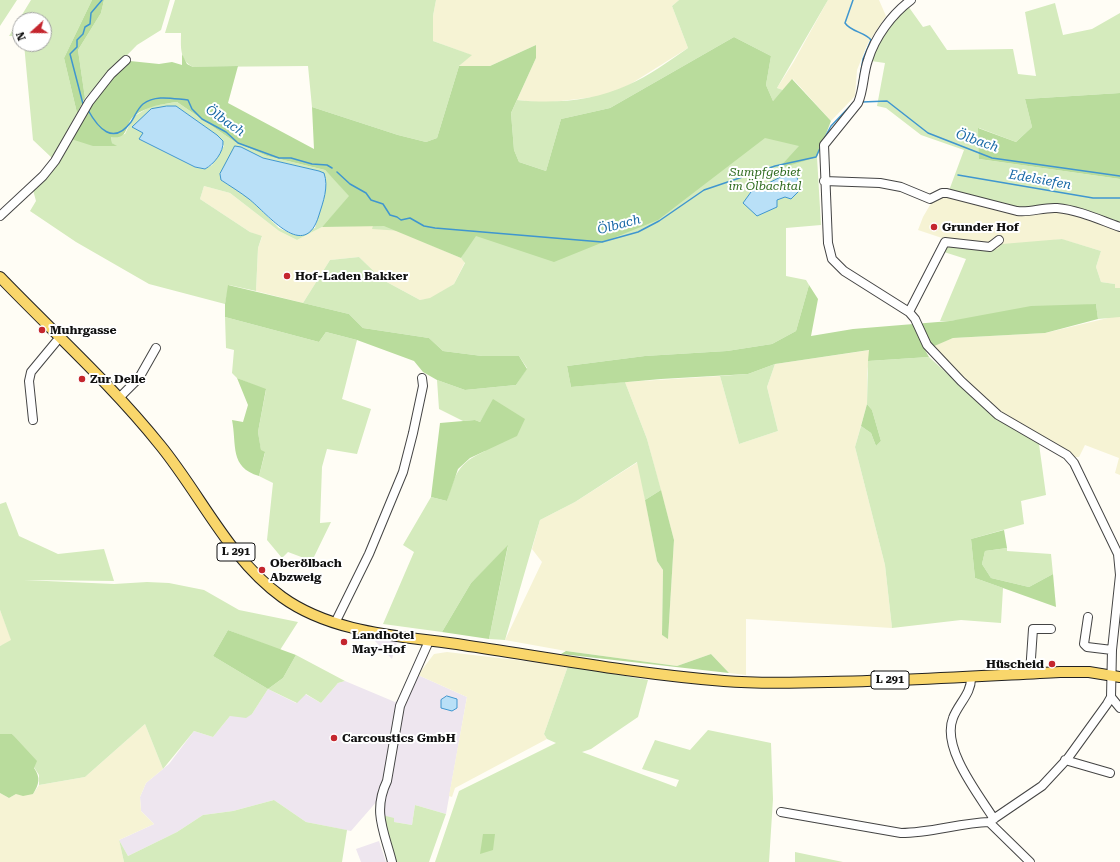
<!DOCTYPE html>
<meta charset="utf-8">
<style>
body{margin:0}
#map{position:relative;width:1120px;height:862px;overflow:hidden;background:#fffdf5;font-family:"Roboto Serif",serif}
canvas{display:block}
.north{position:absolute;left:12px;top:12px;width:40px;height:40px;box-sizing:border-box;background:#fff;border:1px solid #a0a0a0;border-radius:50%;rotate:249deg;font-size:11px;font-weight:700;line-height:16px;text-align:center;color:#111}
.north::after{content:'';display:block;margin:auto;width:14px;height:18px;background:#c4262e;clip-path:polygon(50% 0,100% 100%,50% 72%,0 100%)}
</style>
<div id="map">
<canvas width="1120" height="862"></canvas>
<div class="north">N</div>
</div>
<script>
const ctx = document.querySelector('canvas').getContext('2d');
ctx.lineJoin = 'round';
function paint(path, color) { ctx.fillStyle = color; ctx.fill(path, 'evenodd'); }
function strokePath(path, color, width, dash) { ctx.strokeStyle = color; ctx.lineWidth = width; ctx.lineCap = dash ? 'butt' : 'round'; ctx.setLineDash(dash || []); ctx.stroke(path); }
function label(font, color, halo, rows, align = 'center') {
  ctx.font = font + ' "Roboto Serif",serif'; ctx.lineWidth = 4; ctx.setLineDash([]); ctx.textBaseline = 'middle'; ctx.strokeStyle = halo; ctx.fillStyle = color; for (const [text, x, y, turn = 0] of rows) {
    ctx.save(); ctx.translate(x, y); ctx.rotate((+turn || 0) * Math.PI / 180); ctx.textAlign = isNaN(turn) ? turn : align; if (halo) ctx.strokeText(text, 0, 0); ctx.fillText(text, 0, 0); ctx.restore();
  }
}
const industrial = new Path2D(`
 M373 638 397 642 392 659 373 639Z
 M418 675 467 697 446 814 415 805 412 825 394 822 382 815 378 800 351 831 306 822 274 800 233 811 203 815 177 832 128 856 119 840 154 824 141 811 140 797 146 783 169 764 194 731 213 737 230 716 252 714 268 689 296 703 305 694 321 703 338 683 345 681 395 702 406 695Z
 M379 841 386 862H361L356 849Z`);
const farmland = new Path2D(`
 M436 0H679L672 6 688 48 629 85 603 96 544 103 517 100 536 58V45L490 66H459L471 55 433 41V16Z
 M828 0H879L886 16 868 43 857 70 855 96 831 121 793 79 783 90 777 88 793 63Z
 M204 186 230 193 279 231 297 240 322 227 384 225 461 258 465 262 454 284 430 299 420 300 383 280 359 257 330 260 303 303 256 291 258 248 262 237 250 232 200 199Z
 M947 196 1078 214 1120 230V288H1115V284L1101 282 1096 267 1101 251 1061 239 997 249 949 245 948 240 918 230 923 217 930 205 940 197Z
 M1112 317H1120V475L1115 473 1119 458 1085 445 1079 457H1073L1011 419 994 406 932 346 953 338 1045 333Z
 M870 350 867 374V404L855 447 885 565 892 628 746 619V675L729 673 711 654 677 666 566 651 505 640 542 562 532 549 540 520 575 502 638 462 657 561 663 570 662 635 668 638 674 540 647 439 625 382 720 376 739 444 778 431 767 387 775 364Z
 M0 610 12 641 0 646Z
 M447 652 568 666 544 734 547 739 455 788 452 797 449 796 467 697 418 675 434 654Z
 M145 724 163 769 146 783 140 797 141 811 154 824 119 840 124 862H0V793L9 798 16 794H33L39 785 85 777Z`);
const green = new Path2D(`
 M0 0H17L0 26Z
 M31 0H92L64 58 77 113 52 158 33 140 24 44H44V20H20V36H9Z
 M104 0H170L161 30 137 45 85 98 78 50 101 13Z
 M175 0H436L433 16V41L472 55 459 66 437 138 426 142 398 135 312 107 308 66 193 67C179 60 181 46 181 33H165Z
 M679 0H828L777 88 783 90 773 101 766 85 771 56 734 37 610 108 561 119 546 171 519 162 514 150 511 113 517 100C554 104 594 101 628 85 649 76 669 61 688 48L672 6Z
 M1055 3 1063 35 1092 29 1120 13V93L1025 99 1032 127 1016 142 979 128V159L1120 179V230L1099 221 1059 210 1040 211 947 196 964 150 921 135 886 108 877 106 885 63 871 61C881 38 891 24 908 6L923 27 930 25 947 50 1013 49 1018 74 1036 76 1025 12Z
 M177 102 235 142 267 156 325 170 350 196 322 227 297 240 279 231 230 193 204 186 200 199 250 232 262 236 258 248 256 291 229 285 225 304 149 284 76 242 30 211 36 201 33 190 71 139 116 146 112 143 111 137 125 134 133 117 151 106ZM176 106 217 135 224 146 212 165 205 169 195 167 139 139ZM241 147 263 158 319 171 326 179V188L315 228 292 234 279 228 249 198 221 180Z
 M778 122 817 157 821 225 786 228V276L806 280 809 285 796 331 772 344 727 351 645 356 567 366 571 387 625 382 647 439 661 490 645 500 637 462 575 502 540 520 505 640 489 639 508 546 471 583 442 632 383 624 414 552 403 545 431 497 447 501C456 473 457 464 485 451V414L480 422 475 420 463 421 439 409 437 380 465 390 516 385 527 368 519 356H482L443 351 429 338 363 328 349 314 303 303 330 260 359 257 383 280 420 300 430 298 454 284 465 263 461 258 467 248 402 231 372 229 389 172 470 201Z
 M1062 239 1101 251 1096 267 1101 282 1115 284V288H1120V286V317L1098 319 1096 304 950 321H940L966 259 944 252 947 245 997 249 1002 244Z
 M225 317 319 342 326 332 357 340 342 399 371 409 357 454 327 449 322 467 320 523 331 522 312 561 288 552 282 558 267 540 273 483 259 476 265 453 261 451 258 432 266 390 237 378 232 373 234 350 226 348Z
 M929 357 996 418 1039 444 1046 495 1021 501 1024 524 971 539 975 578 1003 588 1001 623 961 620 892 628 885 565 855 447 861 426 871 433 876 446 881 441 872 410 867 404 868 361Z
 M775 364 767 387 778 431 739 444 720 376 748 374Z
 M6 502 19 536 58 554 104 549 114 581 24 580 114 584 147 582 169 583 204 590 239 610 298 622 280 650 228 630 213 656 268 689 283 678 296 655 345 681 338 683 321 703 306 694 297 703 268 689 252 714 246 718 230 716 213 737 194 731 163 769 145 724 85 777 39 785V775L12 734H0V646L11 640 0 610V504Z
 M1007 548V551L1051 554 1053 574 1029 587 991 578 982 564 985 551Z
 M568 666 648 680 638 717 591 749 582 752 676 787 679 780 642 769 655 740 690 750 708 730 771 743 773 799 769 862H435L459 791 556 743 547 739 544 734Z
 M274 800 306 822 347 830 342 862H124L119 840 128 856 177 832 203 815 233 811Z
 M415 805 446 814 429 862H395L382 815 394 818V822L412 825Z
 M795 852 843 862H795Z`);
const forest = new Path2D(`
 M92 0H104L101 13 78 50 85 98 77 113 64 58Z
 M734 37 771 56 766 85 773 101 792 79 831 121 817 157 778 169 799 146 765 138 658 220 554 262 476 236 461 258 384 226 322 227 349 196 325 170 267 156 235 142 177 102C162 104 147 106 134 116 124 124 130 140 111 137L112 143 117 146H93L71 139 85 107 128 59 130 61 159 64 172 62 182 65V54L187 64 193 67 238 66 228 103 314 149 312 107 398 135 426 142 437 138 459 66H490L536 45V58L511 113 514 150 519 162 546 171 561 119 610 108Z
 M1120 93V179L979 159 978 128 1016 142 1032 127 1025 99Z
 M228 285 349 314 363 328 429 338 443 351 482 356H519L527 369 516 385 465 390 437 380 423 372 414 361 357 340 326 332 319 342 225 317V304Z
 M809 285 818 299 811 336 853 329 950 321 1031 306 1096 304 1098 319 1045 333 953 338 925 350 929 357 868 361 869 350 775 364 748 374 661 379 571 387 567 366 645 356 727 351 772 344 796 331Z
 M237 378 266 389 258 432 261 450 265 452 259 476C229 467 237 445 232 420L243 422 248 405Z
 M493 399 525 419 517 436 470 458 458 469 447 501 431 497 440 423 475 420 480 422Z
 M867 404 872 410 881 441 876 446 871 433 861 426Z
 M661 490 674 540 668 639 662 635 663 570 657 561 645 500Z
 M1004 530 1007 548 985 551 982 564 991 578 1029 587 1053 574 1056 607 975 578 971 539Z
 M508 545 489 639 442 632 471 583Z
 M228 630 296 655 283 678 268 689 213 656Z
 M566 651 677 666 711 654 729 673 561 654Z
 M0 734H12L37 761 34 768C41 778 39 784 33 794L23 796 16 794 9 798 0 793Z
 M483 834H495L493 850 480 854Z`);
const water = new Path2D(`
 M167 106H176L217 135 223 141C224 152 214 164 205 169L195 167 139 139 143 133 132 127 151 109Z
 M235 146 241 147 263 158 319 171 324 173C329 187 323 202 319 215 305 263 268 214 249 199 240 192 230 186 221 180L220 174Z
 M783 176H797L799 191 791 199 785 197 777 200V207L757 216 743 203 751 192Z
 M447 696 457 699V708L452 711 441 708V700Z`);
const stream = new Path2D(`
 M853 0 845 23C851 32 865 32 871 40L863 59 858 89
 M862 102 887 101 928 133 992 158 1120 176
 M83 104 70 54 77 47V40L83 34 85 27 90 24 91 13 102 0
 M88 110C98 128 113 146 131 122 135 116 138 108 143 104 156 94 174 99 188 100L192 109 202 119 226 132 238 143 279 158H291L312 164 327 165 332 168
 M824 139 831 126 853 103
 M337 172 350 184 366 193 371 200 383 204 390 215 397 217 401 220 410 218 424 226 435 228 602 242 638 232 659 221 704 190 775 166 816 157 821 146
 M958 175 1093 198H1120`);
const minor = new Path2D(`
 M911 0C892 14 875 37 868 60 863 74 864 89 858 103L824 145 828 243 832 259 844 271 909 312 915 319 927 345 961 381 998 415 1067 455 1074 463 1118 554 1120 575 1112 650 1111 697 1107 704 1068 758 1042 786 989 822
 M824 181 880 183 901 187 930 199 942 193H947L1017 211C1030 213 1043 207 1057 208 1079 210 1100 220 1120 227
 M0 216 43 176 55 161 89 102 111 74 126 60
 M909 312 945 242 990 247 999 240
 M120 397 139 378 156 348
 M33 420 29 381 31 372 60 337
 M1088 617 1084 644 1087 647 1112 650
 M335 623 369 554 403 472 413 433 423 386 422 378
 M1030 673 1033 629H1051
 M971 677C972 693 958 704 953 718 941 748 979 795 994 819
 M1111 697 1120 708
 M1065 760 1110 773
 M781 812 901 833C931 833 959 823 989 822L1030 862
 M392 862C385 833 372 812 387 781L400 706 429 641`);
const major = new Path2D(`
 M0 277C54 333 111 384 160 445 201 495 229 559 282 597 333 634 403 636 463 645 550 658 636 674 724 681 758 684 793 683 828 682 905 681 982 676 1060 672H1089L1120 677`);
const markers = [
 [934,227,4,"#c4262e"],
 [287,276,4,"#c4262e"],
 [42,330,4,"#c4262e"],
 [82,379,4,"#c4262e"],
 [262,570,4,"#c4262e"],
 [344,642,4,"#c4262e"],
 [1052,664,4,"#c4262e"],
 [334,738,4,"#c4262e"]
];
const shields = [
 [236,552,38],
 [890,680,38]
];
const shieldNames = [
 ["L 291",236,552],
 ["L 291",890,680]
];
const parkNames = [
 ["Sumpfgebiet",765,172],
 ["im Ölbachtal",765,186]
];
const poiNames = [
 ["Grunder Hof",942,227],
 ["Hof-Laden Bakker",295,276],
 ["Muhrgasse",50,330],
 ["Zur Delle",90,379],
 ["Oberölbach",270,563],
 ["Abzweig",270,577],
 ["Landhotel",352,635],
 ["May-Hof",352,649],
 ["Hüscheid",1044,664,"right"],
 ["Carcoustics GmbH",342,738]
];
const waterNames = [
 ["Ölbach",225,121,35],
 ["Ölbach",977,141,19],
 ["Edelsiefen",1040,180,10],
 ["Ölbach",619,225,-15]
];
paint(industrial, '#eee6ef');
paint(farmland, '#f6f3d4');
paint(green, '#d5ebbd');
paint(forest, '#b9dc9c');
paint(water, '#b9e0f7');
strokePath(water, '#3f96cf', 1);
strokePath(stream, '#3f96cf', 1.5);
strokePath(minor, '#444', 10);
strokePath(major, '#222', 12);
strokePath(minor, '#fff', 8);
strokePath(major, '#f9d66b', 10);
for (const [x, y, r, color] of markers) { const dot = new Path2D(); dot.arc(x, y, r, 0, 2 * Math.PI); ctx.fillStyle = color; ctx.fill(dot); strokePath(dot, '#fff', 1.5); }
for (const [x, y, w] of shields) { const box = new Path2D(); box.roundRect(x - w / 2, y - 9, w, 18, 3); ctx.fillStyle = '#fff'; ctx.fill(box); strokePath(box, '#111', 1); }
label('bold 11px', '#111', null, shieldNames);
label('italic 12px', '#2f6b1f', '#fff', parkNames);
label('bold 12px', '#111', '#fff', poiNames, 'left');
label('italic 13px', '#1768a6', '#fff', waterNames);
</script>
